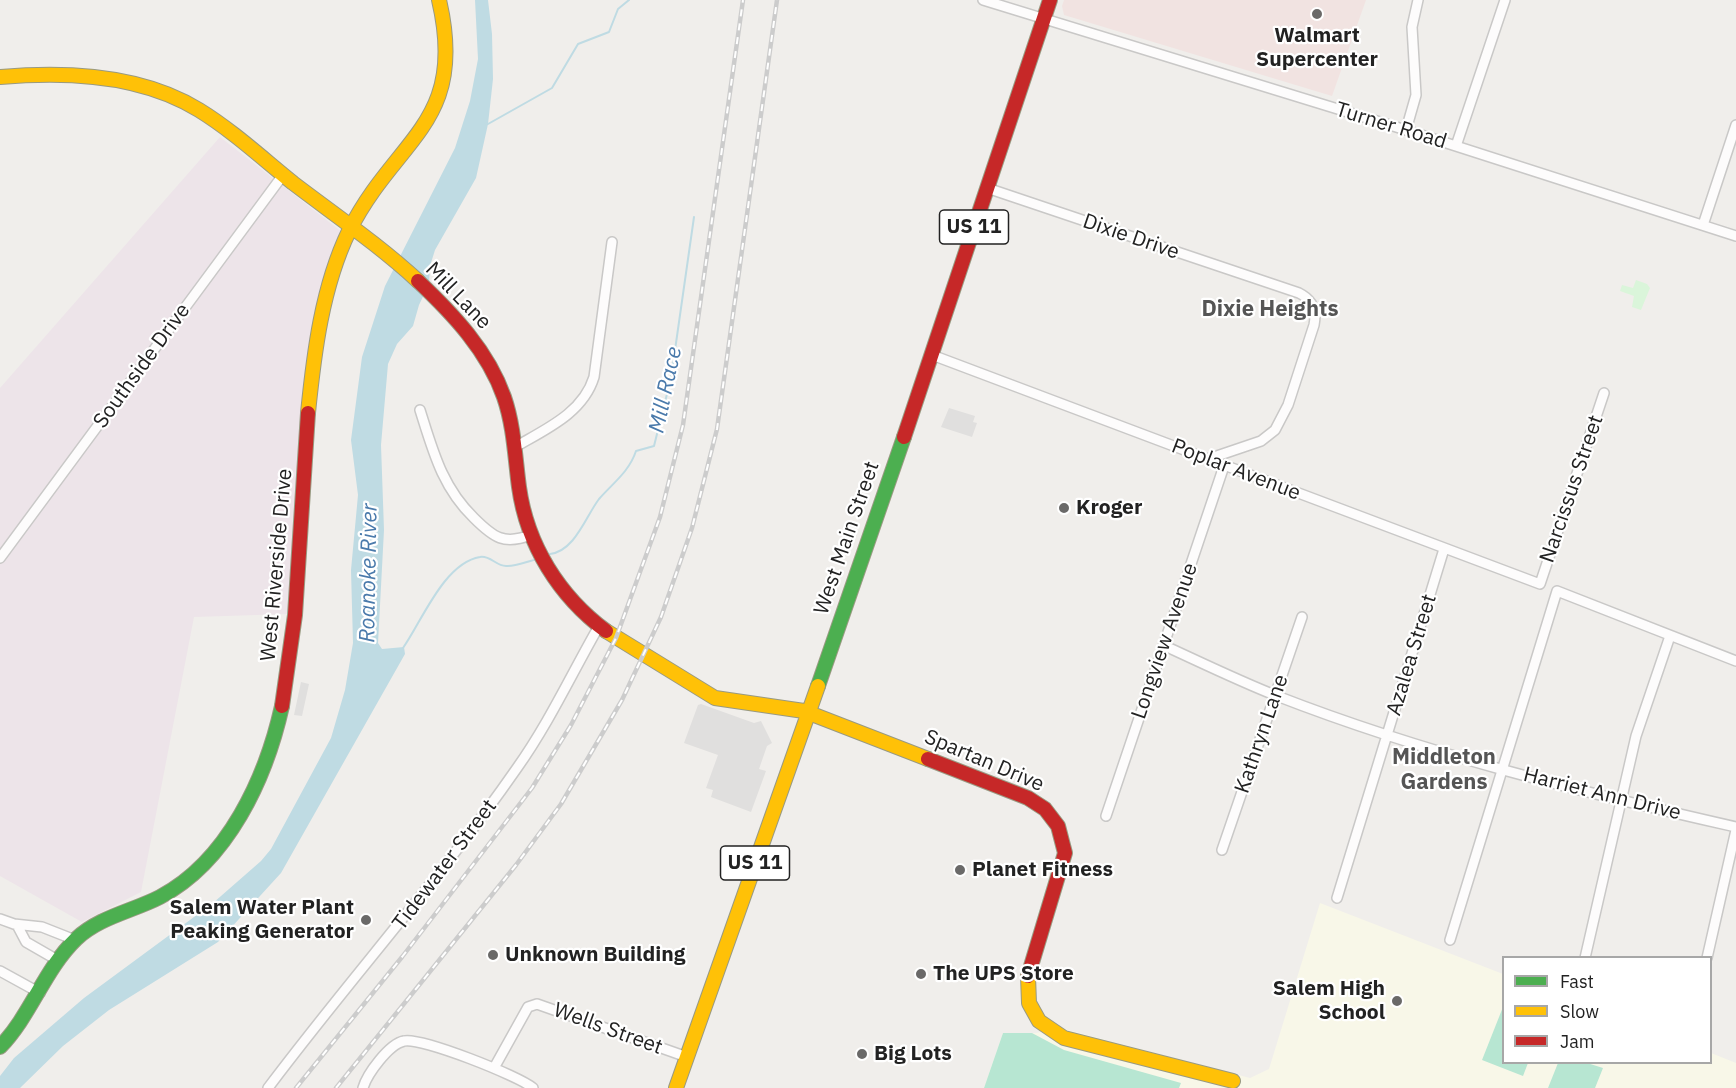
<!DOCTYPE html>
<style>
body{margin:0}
#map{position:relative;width:1736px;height:1088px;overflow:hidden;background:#f0eeeb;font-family:"IBM Plex Sans",sans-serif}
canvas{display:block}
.legend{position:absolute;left:1502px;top:956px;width:210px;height:108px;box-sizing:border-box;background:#fff;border:2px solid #a7a7a7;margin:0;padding:8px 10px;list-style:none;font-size:18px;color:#222}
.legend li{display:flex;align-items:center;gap:12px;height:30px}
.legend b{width:30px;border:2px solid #a7a7a7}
</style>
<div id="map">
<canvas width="1736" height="1088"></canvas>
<ul class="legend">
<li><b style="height:8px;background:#4caf50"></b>Fast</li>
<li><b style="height:8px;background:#ffc107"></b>Slow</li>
<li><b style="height:8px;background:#c62828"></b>Jam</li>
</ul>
</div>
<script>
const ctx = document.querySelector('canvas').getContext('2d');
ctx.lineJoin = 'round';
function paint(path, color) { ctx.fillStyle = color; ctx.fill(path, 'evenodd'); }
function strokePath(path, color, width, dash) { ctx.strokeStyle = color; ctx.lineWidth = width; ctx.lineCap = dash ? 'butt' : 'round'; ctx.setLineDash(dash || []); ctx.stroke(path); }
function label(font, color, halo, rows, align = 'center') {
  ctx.font = font + ' "IBM Plex Sans",sans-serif'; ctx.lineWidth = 4.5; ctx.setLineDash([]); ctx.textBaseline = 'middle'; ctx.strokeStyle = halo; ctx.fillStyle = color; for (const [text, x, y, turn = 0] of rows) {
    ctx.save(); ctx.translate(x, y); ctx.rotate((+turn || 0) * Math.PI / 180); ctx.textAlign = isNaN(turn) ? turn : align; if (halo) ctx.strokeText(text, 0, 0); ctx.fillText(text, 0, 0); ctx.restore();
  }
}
const commercial = new Path2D(`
 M1064 0H1366L1332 96 1064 15 1062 6Z`);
const industrial = new Path2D(`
 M220 137 342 232 320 291 307 357 288 614 194 617 141 892 82 922 0 876V388Z`);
const education = new Path2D(`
 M1320 903 1503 974 1504 1062H1710L1711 1053 1736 1063V1088H984L1003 1033H1036L1060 1028 1250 1078 1269 1069Z`);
const park = new Path2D(`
 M1636 280 1647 284 1650 288 1641 310 1632 307 1634 296 1620 291 1622 285 1633 288Z`);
const pitch = new Path2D(`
 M1503 1007 1504 1062 1528 1063 1523 1076 1482 1060Z
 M1003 1033H1032L1064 1050 1181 1083 1179 1088H984Z
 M1558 1063H1587L1603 1068 1595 1088H1548Z`);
const parking = new Path2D(`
 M949 408 975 416 973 422 977 423 972 437 941 427Z
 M301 682 309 684 302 716 294 715Z
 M701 704 754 723 761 721 772 743 767 746 759 769 766 771 751 812 711 797 713 790 706 788 718 755 684 743 698 705Z`);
const water = new Path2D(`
 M475 0H488L492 34 493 79 488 124 476 178 435 250 430 266 429 284 419 305 413 326 397 344 388 364 381 445 384 530 378 643 382 649 404 647 405 654 281 873 218 942 109 1010 63 1046 20 1088H0V1076L14 1058 84 998 213 903 261 861 271 849 331 738 345 690 353 643 351 570 358 495 351 440 362 357 385 286 455 148 470 101 478 59Z`);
const stream = new Path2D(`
 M485 123 488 124 552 88 578 44 609 32 618 9 629 0
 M550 554C575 551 586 516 599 499 613 483 629 472 636 451L654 446 671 378 694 217
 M403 648C422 621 444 563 480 557 490 555 496 566 506 566 515 567 528 561 538 559`);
const street = new Path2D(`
 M983 0 1406 130 1736 236
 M1406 130 1416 95 1412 27 1418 0
 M1456 146 1505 0
 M987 188 1299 293C1313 300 1317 310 1314 325L1288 405 1275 430 1261 441 1208 459
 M1703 225 1736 125
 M932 355 1540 584 1604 393
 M420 410C433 451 442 487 474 518 494 538 504 545 531 535
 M515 447C546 429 583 413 594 377L612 242
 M0 558 283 175
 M1165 646C1202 663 1239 681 1277 696 1426 754 1581 792 1736 827
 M1106 816 1224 466
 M1222 850 1302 617
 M1337 898 1444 549
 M0 919 14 924 42 927 75 940
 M17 925 26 942 59 961
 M1450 940 1557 591 1736 661
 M1585 958 1636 736 1670 636
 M1707 958 1736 830
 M0 971 40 993
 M494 1068 528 1007 537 1004 687 1057
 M268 1088C349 980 440 879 517 768 549 723 572 673 599 626
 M363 1088C367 1074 389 1044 404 1041 421 1037 519 1076 533 1088`);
const fast = new Path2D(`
 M818 686 904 437
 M0 1047C31 1015 44 970 76 939 99 917 133 911 160 897 228 861 266 778 282 706`);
const slow = new Path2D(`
 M0 77C67 71 141 74 199 110 233 131 262 158 293 183 335 215 379 245 418 281
 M308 413C314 353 322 287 349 231 396 137 468 124 439 0
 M606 631 715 698 804 711 928 759
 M1028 976 1029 1003 1039 1021 1064 1038 1233 1081
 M676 1088 818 686`);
const jam = new Path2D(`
 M418 281C453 314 488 351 504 397 514 426 515 457 519 487 527 545 559 596 606 631
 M904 437 1050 0
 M282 706 295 615 308 413
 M928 759 1028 798 1045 809 1058 826 1065 853 1028 976`);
const rail = new Path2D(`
 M296 1088 402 957 532 788 571 725 616 638 660 517 683 425 743 0
 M336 1088 516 865 561 804 622 700 661 617 692 528 717 429 777 0`);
const markers = [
 [1317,14,6,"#6a6968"],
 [1064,508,6,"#6a6968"],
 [960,870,6,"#6a6968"],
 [366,920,6,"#6a6968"],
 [493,955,6,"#6a6968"],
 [921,974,6,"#6a6968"],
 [1397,1001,6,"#6a6968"],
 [862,1054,6,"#6a6968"]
];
const shields = [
 [974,227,69],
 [755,863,69]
];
const shieldNames = [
 ["US 11",974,227],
 ["US 11",755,863]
];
const poiNames = [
 ["Walmart",1317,36,"center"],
 ["Supercenter",1317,60,"center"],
 ["Kroger",1076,508],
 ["Planet Fitness",972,870],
 ["Salem Water Plant",354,908,"right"],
 ["Peaking Generator",354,932,"right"],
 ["Unknown Building",505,955],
 ["The UPS Store",933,974],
 ["Salem High",1385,989,"right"],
 ["School",1385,1013,"right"],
 ["Big Lots",874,1054]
];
const streetNames = [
 ["Turner Road",1391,126,17],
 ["Dixie Drive",1131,237,19],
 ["Mill Lane",458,296,46],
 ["Southside Drive",142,366,-54],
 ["Poplar Avenue",1236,470,21],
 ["Narcissus Street",1572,489,-71],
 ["West Main Street",847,538,-71],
 ["West Riverside Drive",277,565,-85],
 ["Longview Avenue",1165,641,-71],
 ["Azalea Street",1412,655,-73],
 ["Kathryn Lane",1262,734,-71],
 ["Spartan Drive",984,761,23],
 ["Harriet Ann Drive",1602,794,14],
 ["Tidewater Street",445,865,-53],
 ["Wells Street",608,1029,20]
];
const neighbourhoodNames = [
 ["Dixie Heights",1270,310],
 ["Middleton",1444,758],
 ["Gardens",1444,783]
];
const waterNames = [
 ["Mill Race",666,390,-78],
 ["Roanoke River",369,573,-89]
];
paint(commercial, '#f1e3e1');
paint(industrial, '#ede4e9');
paint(education, '#f8f7e8');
paint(park, '#daf5da');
paint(pitch, '#b7e6d2');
paint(parking, '#e0dfde');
paint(water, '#bfdbe3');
strokePath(stream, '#bfdbe3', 2);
strokePath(street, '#c9c8c7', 12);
strokePath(fast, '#999a82', 16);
strokePath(slow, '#999a82', 16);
strokePath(jam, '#999a82', 16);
strokePath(street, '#fdfcfc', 9);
strokePath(fast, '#4caf50', 14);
strokePath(slow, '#ffc107', 14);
strokePath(jam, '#c62828', 14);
strokePath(rail, '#ccc', 4.5);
strokePath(rail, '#fff', 2, [7]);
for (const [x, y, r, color] of markers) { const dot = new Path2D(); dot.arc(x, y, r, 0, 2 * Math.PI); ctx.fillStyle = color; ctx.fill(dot); strokePath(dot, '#fff', 2); }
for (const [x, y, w] of shields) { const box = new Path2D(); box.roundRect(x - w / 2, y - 17, w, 34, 4.5); ctx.fillStyle = '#fff'; ctx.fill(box); strokePath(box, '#222', 1.5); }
label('bold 20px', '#222', null, shieldNames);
label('bold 21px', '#222', '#fff', poiNames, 'left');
label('21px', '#222', '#fff', streetNames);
label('bold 22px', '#555', '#fff', neighbourhoodNames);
label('italic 22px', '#4a7aab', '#fff', waterNames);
</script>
